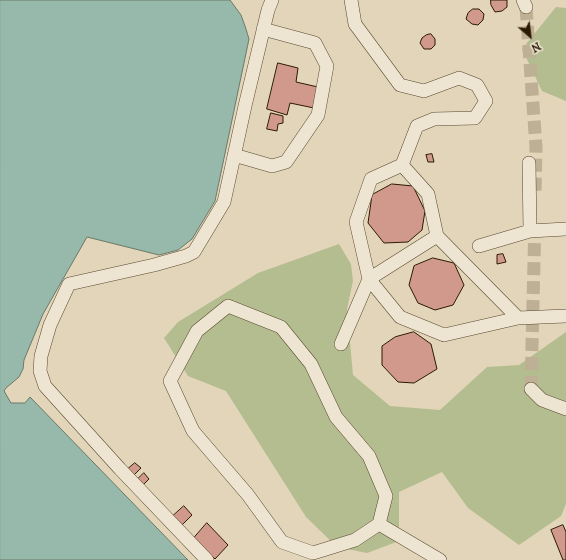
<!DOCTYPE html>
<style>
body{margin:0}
#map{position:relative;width:566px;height:560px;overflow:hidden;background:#e3d5b9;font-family:"IM FELL DW Pica",serif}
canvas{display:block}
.north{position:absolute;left:510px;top:16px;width:40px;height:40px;-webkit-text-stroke:3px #ede4d2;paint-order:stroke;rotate:152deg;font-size:11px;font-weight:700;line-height:16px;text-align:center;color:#2b1a01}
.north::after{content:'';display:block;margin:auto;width:14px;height:18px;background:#2b1a01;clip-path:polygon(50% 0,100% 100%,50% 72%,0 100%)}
</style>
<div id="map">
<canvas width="566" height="560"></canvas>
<div class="north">N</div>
</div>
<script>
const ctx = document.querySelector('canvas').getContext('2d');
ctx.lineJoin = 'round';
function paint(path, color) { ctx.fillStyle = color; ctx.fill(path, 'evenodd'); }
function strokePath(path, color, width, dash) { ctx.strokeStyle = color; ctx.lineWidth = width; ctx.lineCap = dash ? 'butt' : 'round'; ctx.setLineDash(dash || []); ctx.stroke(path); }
const green = new Path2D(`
 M556 7 566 8V101L542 91 522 49Z
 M339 244 351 264 353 281 347 309 353 375 390 406 440 410 487 367 519 365 566 332V504L561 516 519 545 468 508 442 472 399 492V541L367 553 337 547 306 517 226 391 188 376 164 338 178 322 258 273Z`);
const water = new Path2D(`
 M0 0H230L241 15 245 26 249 39 215 201 192 239 178 250 159 255 87 237 43 314 24 360 23 369 19 377 6 388 4 391 11 403H25L30 397 188 560H0Z`);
const building = new Path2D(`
 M491 0H507V7L502 11 495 12 491 5Z
 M473 9H479L484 14 483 20 478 25 472 24 466 19 468 13Z
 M431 34 435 39V45L431 49H424L420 43 422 38 426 35Z
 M278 63 298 68 296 82 318 87 314 108 290 103 287 115 267 109Z
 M271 113 283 116V123L278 124 277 131 267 129Z
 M432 154 434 162H428L426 155Z
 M392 184 413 186 425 211 422 230 408 242 384 243 368 223 372 195Z
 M503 254 506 262 497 264V255Z
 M433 258 454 263 464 285 453 305 435 310 418 303 409 285 414 266Z
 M414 332 431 344 437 369 414 383 398 382 382 365V346L395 337Z
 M135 463 141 468 134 475 128 469Z
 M144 473 149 479 143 485 138 479Z
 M184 506 192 515 182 525 173 516Z
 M207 523 228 545 215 559 194 538Z
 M563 525 566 532V560H563L551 530Z`);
const minorTunnel = new Path2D(`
 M526 7 536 147 535 194
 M531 389 535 219`);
const minor = new Path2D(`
 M351 0 355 24 400 85 424 91 459 78 477 85 486 101 475 118 434 119 417 126 402 165 428 194 437 236 518 318 566 316
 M523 0 526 7
 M234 155 272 166 286 162 318 115 327 66 315 43 263 29
 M529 163 530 231
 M402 165 371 179 356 222 369 279 400 317 444 335 518 318
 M479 246 530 231 566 229
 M228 306 281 327 311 364 336 417 369 456 386 496 379 524 355 540 313 553 282 542 248 495 193 431 170 381 197 331Z
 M341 344 369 279 437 236
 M531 389 542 400 566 409
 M379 524 440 560
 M207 560 120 469 45 386 40 371 41 356 50 325 69 284 154 265 186 256 194 252 224 202 245 106 268 10 272 0`);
paint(green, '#b4bd8f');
paint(water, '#96b9ab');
strokePath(water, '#6b7967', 1);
paint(building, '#d1998c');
strokePath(building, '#2b1a01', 1);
strokePath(minorTunnel, '#beb094', 13, [13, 6]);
strokePath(minor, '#59492f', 14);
strokePath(minor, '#ede4d2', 13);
</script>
